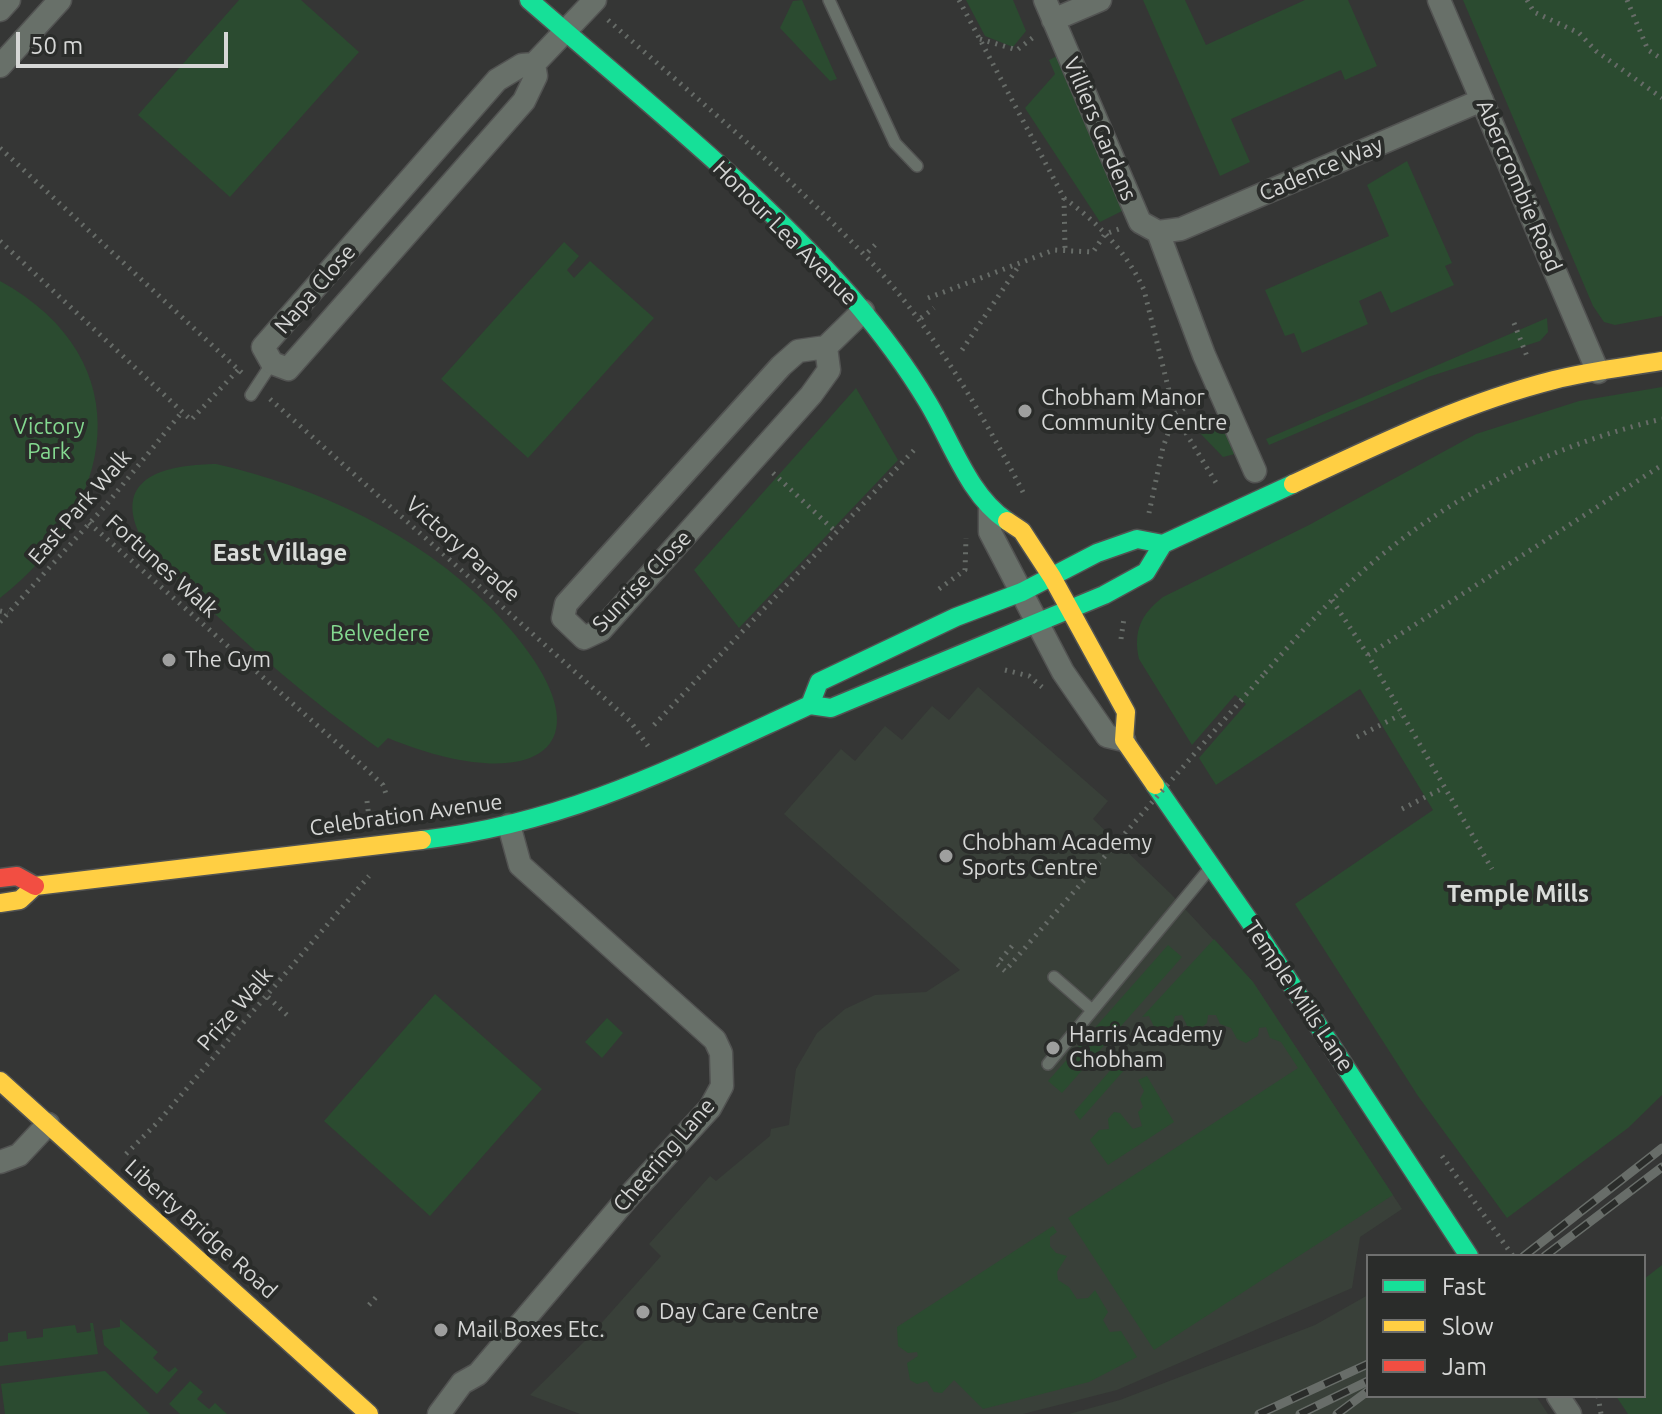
<!DOCTYPE html>
<style>
body{margin:0}
#map{position:relative;width:1662px;height:1414px;overflow:hidden;background:#353635;font-family:Ubuntu,sans-serif}
canvas{display:block}
.legend{position:absolute;left:1366px;top:1254px;width:280px;height:144px;box-sizing:border-box;background:#2a2c2a;border:2px solid #6f706f;margin:0;padding:10px 14px;list-style:none;font-size:24px;color:#d6d7d6}
.legend li{display:flex;align-items:center;gap:16px;height:40px}
.legend b{width:40px;border:2px solid #6f706f}
.scale{position:absolute;left:16px;top:32px;width:212px;height:36px;box-sizing:border-box;border:4px solid #d6d7d6;border-top:0;padding-left:10px;font-size:24px;line-height:28px;white-space:nowrap;color:#d6d7d6;-webkit-text-stroke:6px #2a2c2a;paint-order:stroke}
</style>
<div id="map">
<canvas width="1662" height="1414"></canvas>
<ul class="legend">
<li><b style="height:10px;background:#16e098"></b>Fast</li>
<li><b style="height:10px;background:#ffcf43"></b>Slow</li>
<li><b style="height:10px;background:#f24e42"></b>Jam</li>
</ul>
<div class="scale">50 m</div>
</div>
<script>
const ctx = document.querySelector('canvas').getContext('2d');
ctx.lineJoin = 'round';
function paint(path, color) { ctx.fillStyle = color; ctx.fill(path, 'evenodd'); }
function strokePath(path, color, width, dash) { ctx.strokeStyle = color; ctx.lineWidth = width; ctx.lineCap = dash ? 'butt' : 'round'; ctx.setLineDash(dash || []); ctx.stroke(path); }
function label(font, color, halo, rows, align = 'center') {
  ctx.font = font + ' Ubuntu,sans-serif'; ctx.lineWidth = 8; ctx.setLineDash([]); ctx.textBaseline = 'middle'; ctx.strokeStyle = halo; ctx.fillStyle = color; for (const [text, x, y, turn = 0] of rows) {
    ctx.save(); ctx.translate(x, y); ctx.rotate((+turn || 0) * Math.PI / 180); ctx.textAlign = isNaN(turn) ? turn : align; if (halo) ctx.strokeText(text, 0, 0); ctx.fillText(text, 0, 0); ctx.restore();
  }
}
const built = new Path2D(`
 M978 687 1108 801 1093 819 1171 894 1253 982 1402 1209 1360 1237 1352 1288 1117 1390 1023 1414H580L530 1395 589 1337 661 1256 649 1244 710 1176 716 1181 770 1136 771 1129 789 1125 796 1069 817 1033 845 1009 875 995 926 992 960 970 784 814 841 749 855 761 885 726 902 740 932 706 949 720Z
 M1368 1295V1396H1536L1548 1414H1069L1120 1400 1315 1325Z`);
const green = new Path2D(`
 M239 0H301L359 52 230 197 138 115Z
 M802 0 837 79 830 81 780 28 793 1Z
 M966 0H1013L1026 31 1013 47 985 36Z
 M1143 0H1185L1206 45 1305 0H1348L1377 66 1345 80 1341 70 1231 119 1250 162 1220 176Z
 M1463 0H1662V316L1615 325 1604 322 1593 306Z
 M1057 56 1124 210 1100 222 1025 108 1055 74 1049 60Z
 M1407 161 1452 263 1445 266 1454 285 1391 313 1381 291 1359 301 1368 324 1302 353 1294 333 1285 336 1265 290 1389 236 1367 185Z
 M564 242 579 256 567 270 574 278 590 261 654 318 528 458 441 379Z
 M0 281C144 360 116 508 0 598Z
 M1547 318 1548 332 1540 341 1428 377 1269 445 1266 439Z
 M1662 387V1095L1628 1128 1507 1218 1418 1096 1295 904 1433 810 1360 689 1216 785 1199 758 1246 704 1235 695 1192 745 1139 659C1133 631 1141 614 1163 597L1309 525 1476 434 1579 401Z
 M856 388 898 460 739 628 694 570Z
 M1211 414 1219 419 1235 454 1223 457 1197 430V422Z
 M216 464C317 487 417 533 491 608 624 746 539 800 388 738L378 748C311 701 249 648 190 590 172 573 147 554 138 531 114 472 175 465 216 464Z
 M1214 939 1253 982 1393 1195 1154 1350 1068 1218 1298 1068 1281 1042 1270 1038 1266 1027 1259 1028 1258 1036 1246 1043 1237 1039 1231 1028 1220 1024 1216 1015H1208L1207 1023 1197 1031 1189 1030 1182 1015 1175 1016 1172 1028 1156 1031 1149 1016 1142 1017Z
 M1168 945 1182 957 1062 1093 1048 1081Z
 M435 994 542 1089 430 1216 324 1121Z
 M607 1018 623 1033 602 1058 585 1042Z
 M1128 1050 1134 1059 1080 1120 1074 1112Z
 M1147 1076 1174 1122 1108 1165 1090 1140 1099 1130 1109 1129 1108 1119 1114 1112 1120 1113 1133 1129 1142 1126 1138 1112 1143 1107 1140 1099 1144 1091 1138 1080Z
 M1053 1226 1057 1232 1050 1237V1246L1056 1253 1067 1256 1057 1272 1058 1280 1069 1287 1077 1299 1088 1298 1095 1290 1108 1312 1103 1320 1110 1332 1121 1331 1137 1357 1089 1382 983 1409 954 1380 942 1393 934 1392 927 1381 917 1384 910 1380 907 1363 918 1356 917 1352 908 1353 898 1346 897 1327Z
 M1662 1265V1414H1628L1616 1396H1644V1279Z
 M120 1319 158 1352 153 1358 169 1372 175 1367 178 1370 157 1394 104 1345 102 1330 120 1327Z
 M90 1323H93L98 1354 0 1366V1342L8 1341V1333L26 1331 27 1339 43 1337V1329L75 1325 77 1333 91 1331Z
 M105 1371 150 1414H5L1 1384Z
 M190 1381 203 1392 197 1399 209 1409 215 1403 227 1414H180L169 1404Z`);
const path = new Path2D(`
 M959 0 1064 198 1065 248
 M1527 0 1534 12 1579 33 1596 51 1662 98
 M1627 0 1648 50 1662 59
 M608 20C697 99 790 176 872 263 932 327 985 418 1025 496
 M980 39 1017 50 1035 36
 M0 148 242 373
 M1064 198C1097 222 1127 252 1144 290L1175 415 1163 447 1149 513
 M0 241 191 420 238 370
 M868 252 878 242
 M928 298 1054 250 1093 252 1105 234 1119 229
 M921 318 934 308
 M1514 323 1528 359
 M962 350 1020 264
 M270 399 630 721 648 746
 M1197 399 1175 415 1218 486
 M773 473 836 532
 M89 523 363 766 383 785 387 797
 M939 589 965 570 966 538
 M1332 600 1368 655 1492 869
 M0 611 8 613
 M0 622 106 505 182 412
 M1121 639 1124 618
 M1368 655 1662 465
 M1005 670 1029 676 1042 687
 M1265 673C1293 641 1321 609 1353 580 1439 500 1548 446 1662 419
 M654 725 916 448
 M1357 737 1400 715
 M367 801 369 818
 M1402 809 1443 788
 M1012 946 997 964 1005 971 1030 942
 M268 997 288 1016
 M126 1154 158 1122 369 876
 M1442 1156 1513 1256
 M369 1305 378 1295
 M1598 1396 1601 1414`);
const lane = new Path2D(`
 M829 0 895 143 917 166
 M251 395 272 363
 M1054 977 1092 1010
 M1048 1064 1211 867`);
const street = new Path2D(`
 M1045 0 1140 222 1158 232 1181 229 1482 100
 M1439 0 1598 372
 M0 10 9 0
 M1053 20 1100 0
 M534 64 536 76 524 101 288 369 272 363 263 347 497 80 522 65 534 64 595 0
 M0 66 60 0
 M1158 232 1204 355 1255 471
 M826 347 829 370 811 395 601 630 584 638 563 618 566 604 781 366 798 351 826 347 863 311
 M990 510V532L1063 672 1107 736 1124 740
 M0 1162 19 1155 48 1124
 M1558 1396 1570 1414
 M439 1414 462 1383 478 1374 630 1195 710 1108 722 1086 721 1053 715 1040 520 865 509 825`);
const fast = new Path2D(`
 M529 0C639 96 755 187 851 297 879 330 905 364 927 401 951 440 968 495 1007 521
 M810 705 819 682 956 617 1022 592 1097 553 1137 539 1163 544 1293 484
 M1155 785 1257 932 1469 1256
 M422 840C568 823 679 765 810 705L831 708 1104 595 1146 572 1163 544`);
const slow = new Path2D(`
 M1293 484C1377 445 1463 403 1554 380 1589 371 1626 367 1662 361
 M1007 521 1022 531 1052 577 1126 712 1124 740 1155 785
 M0 903 20 900 35 886 422 840
 M0 1081 369 1414`);
const jam = new Path2D(`
 M0 878 17 876 35 886`);
const rail = new Path2D(`
 M1524 1256 1662 1148
 M1545 1256 1662 1167
 M1259 1414 1368 1364
 M1300 1414 1368 1381
 M1337 1414 1368 1391`);
const pathBridge = new Path2D(`
 M1030 942 1265 673`);
const markers = [
 [1025,411,8,"#9e9f9e"],
 [169,660,8,"#9e9f9e"],
 [946,856,8,"#9e9f9e"],
 [1053,1048,8,"#9e9f9e"],
 [643,1312,8,"#9e9f9e"],
 [441,1330,8,"#9e9f9e"]
];
const streetNames = [
 ["Villiers Gardens",1100,129,67],
 ["Cadence Way",1321,169,-23],
 ["Abercrombie Road",1519,186,67],
 ["Honour Lea Avenue",785,233,45],
 ["Napa Close",315,289,-49],
 ["East Park Walk",80,507,-49],
 ["Victory Parade",463,549,42],
 ["Fortunes Walk",162,566,42],
 ["Sunrise Close",642,581,-46],
 ["Celebration Avenue",406,815,-8],
 ["Temple Mills Lane",1299,996,56],
 ["Prize Walk",235,1009,-49],
 ["Cheering Lane",664,1155,-49],
 ["Liberty Bridge Road",201,1229,42]
];
const poiNames = [
 ["Chobham Manor",1041,398],
 ["Community Centre",1041,423],
 ["The Gym",185,660],
 ["Chobham Academy",962,843],
 ["Sports Centre",962,868],
 ["Harris Academy",1069,1035],
 ["Chobham",1069,1060],
 ["Day Care Centre",659,1312],
 ["Mail Boxes Etc.",457,1330]
];
const parkNames = [
 ["Victory",49,427],
 ["Park",49,452],
 ["Belvedere",380,634]
];
const neighbourhoodNames = [
 ["East Village",280,553],
 ["Temple Mills",1518,894]
];
paint(built, '#394039');
paint(green, '#2b4b30');
strokePath(lane, '#525352', 14);
strokePath(street, '#525352', 25);
strokePath(fast, '#525352', 21);
strokePath(slow, '#525352', 21);
strokePath(jam, '#525352', 21);
strokePath(path, '#676c68', 5, [2, 6]);
strokePath(lane, '#687069', 11);
strokePath(street, '#687069', 22);
strokePath(fast, '#16e098', 18);
strokePath(slow, '#ffcf43', 18);
strokePath(jam, '#f24e42', 18);
strokePath(rail, '#686d69', 9);
strokePath(rail, '#2a2c2a', 6, [18]);
strokePath(pathBridge, '#676c68', 5, [2, 6]);
for (const [x, y, r, color] of markers) { const dot = new Path2D(); dot.arc(x, y, r, 0, 2 * Math.PI); ctx.fillStyle = color; ctx.fill(dot); strokePath(dot, '#2a2c2a', 3); }
label('22px', '#d6d7d6', '#2a2c2a', streetNames);
label('22px', '#d6d7d6', '#2a2c2a', poiNames, 'left');
label('22px', '#84d990', '#2a2c2a', parkNames);
label('bold 24px', '#daddda', '#2a2c2a', neighbourhoodNames);
</script>
